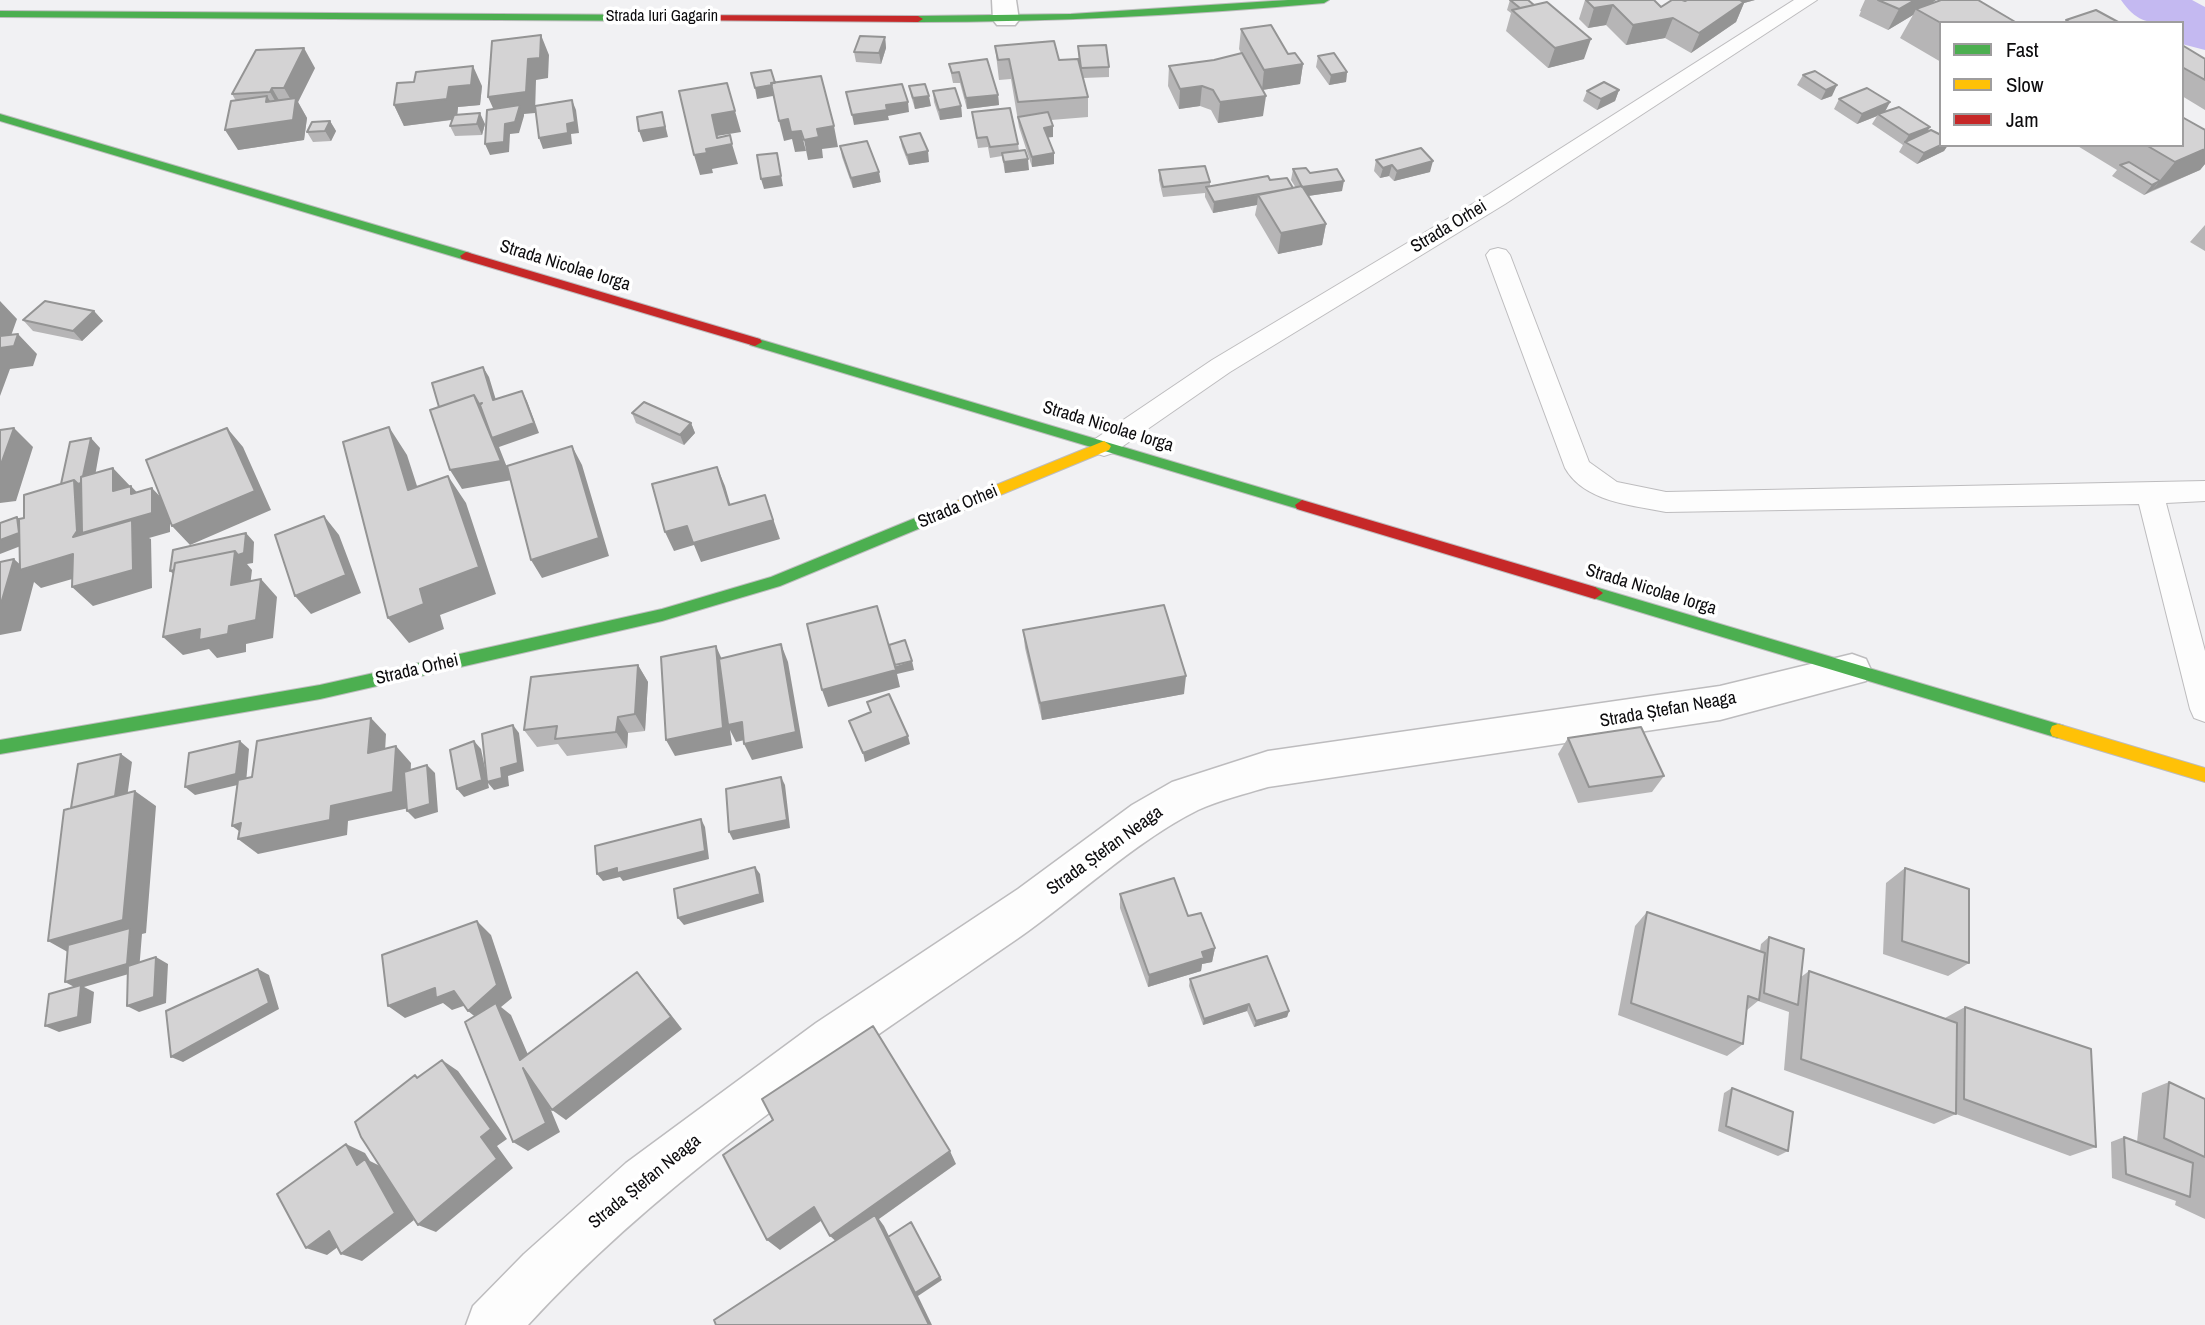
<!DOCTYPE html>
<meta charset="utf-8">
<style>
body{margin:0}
#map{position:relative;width:2205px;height:1325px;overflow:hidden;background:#f1f1f3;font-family:"Archivo Narrow",sans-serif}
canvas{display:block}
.legend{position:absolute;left:1939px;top:21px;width:245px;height:126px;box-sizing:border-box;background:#fff;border:2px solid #9e9d9e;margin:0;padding:9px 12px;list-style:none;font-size:21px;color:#0c0b0d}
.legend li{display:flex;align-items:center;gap:14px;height:35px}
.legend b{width:35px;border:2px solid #9e9d9e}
</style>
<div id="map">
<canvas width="2205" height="1325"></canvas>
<ul class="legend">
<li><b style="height:9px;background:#4caf50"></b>Fast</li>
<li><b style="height:9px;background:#ffc107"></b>Slow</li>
<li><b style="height:9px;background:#c62828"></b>Jam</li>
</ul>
</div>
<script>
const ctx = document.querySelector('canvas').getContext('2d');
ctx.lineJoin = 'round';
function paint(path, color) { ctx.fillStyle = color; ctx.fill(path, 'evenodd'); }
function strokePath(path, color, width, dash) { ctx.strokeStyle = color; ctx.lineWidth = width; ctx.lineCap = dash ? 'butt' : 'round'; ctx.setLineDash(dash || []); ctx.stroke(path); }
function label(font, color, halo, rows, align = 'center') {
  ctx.font = font + ' "Archivo Narrow",sans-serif'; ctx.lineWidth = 7; ctx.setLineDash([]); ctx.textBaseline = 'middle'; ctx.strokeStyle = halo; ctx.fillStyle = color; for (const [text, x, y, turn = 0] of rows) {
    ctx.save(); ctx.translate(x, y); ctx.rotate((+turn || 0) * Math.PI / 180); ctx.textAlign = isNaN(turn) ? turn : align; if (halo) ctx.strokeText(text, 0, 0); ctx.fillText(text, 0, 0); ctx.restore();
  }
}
const river = new Path2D(`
 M2121 0H2192L2205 7V50L2182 44V23C2153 23 2139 26 2121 0Z`);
const lane = new Path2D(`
 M1794 0H1817L1505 204 1230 372 1113 453 1104 456 1095 453 1091 446 1095 439 1212 360 1489 194Z
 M1498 248 1506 250 1510 255 1589 462 1617 482 1666 492 2205 481V501L2166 503 2205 651V722L2194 718 2190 709 2139 504 1666 512C1632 505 1584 502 1565 468L1486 255 1490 250Z`);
const street = new Path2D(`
 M992 0H1016L1019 20 1015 25H997L993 20Z
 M1852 654 1866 659 1871 670 1866 681 1720 720 1268 787C1245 794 1219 800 1198 810 1134 842 1076 898 1017 939 846 1057 669 1172 528 1325H466L473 1306 524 1254 626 1163 816 1023 1018 889 1132 805 1172 782 1268 751 1720 686Z`);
const fast = new Path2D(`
 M1288 0H1329L1324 3C1189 15 1054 22 918 22L913 19 918 16 1071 14Z
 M0 11 665 15 670 18 665 21 0 17Z
 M0 114 470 253 472 256 470 259H462L0 121Z
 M755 338 1302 500 1309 505 1302 510 750 345V339Z
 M930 512 935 514 937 518 935 522 780 586 662 621 320 699 0 754V740L320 685 662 609 771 577Z
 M1595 587 2058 724 2064 726 2066 731 2064 736 2058 738 1590 597 1587 593Z`);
const slow = new Path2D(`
 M1104 441 1111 446 1109 450 935 522 930 524 923 518 925 514Z
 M2058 724 2205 768V782L2052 736 2050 731 2052 726Z`);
const jam = new Path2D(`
 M665 15 918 16 923 19 918 22 661 20V16Z
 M466 252 760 339 762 342 755 346 462 259 460 256Z
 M1302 500 1595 587 1603 593 1595 599 1297 509 1295 505Z`);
const wall = new Path2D(`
 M1510 0 1534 5 1584 59 1548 68 1506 31 1511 13 1507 10Z
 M1585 0H1654L1661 7 1672 0H1755L1744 3 1736 22 1691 53 1665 38 1626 45 1606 25 1588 28 1579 19Z
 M1865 0H1936L1932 3 1941 23V62L1900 38 1913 15 1888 30 1859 16 1861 11H1860Z
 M1241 29 1288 54 1303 64 1300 84 1262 90 1263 116 1218 123 1211 110 1200 106 1179 109 1168 86 1169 66 1214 60 1241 53 1239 49Z
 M885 37 886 48 881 64 856 62 854 52Z
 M2182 45 2205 59V110L2182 96Z
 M995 46 1059 60 1079 61 1078 46 1109 67V77L1083 78 1088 97V117L1051 120 1053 126V137H1048L1054 153V164L1032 167 1019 127 1011 79 999 80Z
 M1318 56 1347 72 1346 82 1329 85 1316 67Z
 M949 64 998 95 999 105 967 109 960 83H953Z
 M315 68 298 102 307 118 304 140 238 150 236 101 232 94Z
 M1815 71 1832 96 1821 100 1797 85 1803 75Z
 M482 86 480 105 458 107 457 114 485 124 482 135 455 136 450 126 452 120 404 126 394 105Z
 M909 86 931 106 915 109 911 96Z
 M1619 90 1615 101 1597 110 1583 101 1587 91Z
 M933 91 961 106 962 117 940 120 934 102Z
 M1839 99 1890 102 1885 112 1928 132 1941 145H1948L1944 151 1917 164 1899 152 1903 145 1872 124 1877 116 1857 124 1834 109Z
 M972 112 1018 144 1019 151 1029 170 1005 173 1002 156 990 158 988 147 978 148Z
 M330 121 336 131 331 141 313 142 307 132Z
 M2205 130V164L2200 170 2144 195 2112 176 2117 170 2076 145H2182Z
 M900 137 929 162 909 165 902 147Z
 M840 146 881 182 853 188 842 157Z
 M1376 160 1430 172 1394 181 1389 176 1380 178 1374 171Z
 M1293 169 1310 173 1342 191 1308 196 1326 224 1322 245 1278 254 1255 215 1257 205 1213 213 1205 197V193L1163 197 1159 180V170L1210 182V186L1270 180 1293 188H1296L1291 180Z
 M2205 225V251L2190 242Z
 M94 311 103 321 82 341 33 331 23 320Z
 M632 413 691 423 695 433 684 445 636 423Z
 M1023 630 1184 694 1042 720 1025 648Z
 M638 665 648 682 645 731 628 733 627 748 567 756 558 744 537 747 524 730Z
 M1568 738 1664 776 1652 792 1578 803 1558 754Z
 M1905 868 1969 963 1948 976 1883 954 1886 883Z
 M1120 894 1188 916 1215 948 1212 962 1202 964 1201 971 1148 987 1120 908Z
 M1647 912 1760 951 1761 944 1769 937 1801 977 1809 971 1945 1018 1965 1007 2096 1147 2070 1156 1956 1114 1934 1124 1784 1070 1789 1012 1758 1001 1747 1010 1743 1044 1727 1056 1618 1015 1635 926Z
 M1190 979 1289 1011 1287 1017 1254 1027 1247 1011 1203 1025 1189 986Z
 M2169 1082 2205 1099V1219L2175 1205 2176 1201 2112 1178 2111 1142 2124 1137 2137 1142 2142 1093Z
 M1732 1088 1788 1151 1778 1156 1718 1131 1724 1093Z`);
const shadedWall = new Path2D(`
 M1714 0H1755L1744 3 1736 22 1691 53Z
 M1915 0H1936L1919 11 1916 9 1913 15 1888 30 1899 9Z
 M1613 5 1606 25 1588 28 1594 8Z
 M1673 18 1665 38 1626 45 1633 25Z
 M541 35 549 55 548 78 536 80 535 113 524 114V116L519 133 510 134 509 152 490 155 485 144 497 117 488 97 528 59Z
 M885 37 886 48 881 64 879 53Z
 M1591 39 1584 59 1548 68 1555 48Z
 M304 48 315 68 298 102 307 118 304 140 238 150 225 130 266 102 267 96 279 116 295 107 284 88Z
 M1303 64 1300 84 1262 90 1264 70Z
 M473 66 482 86 480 105 458 107 457 119 404 126 394 105 449 87Z
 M1347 72 1346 82 1329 85 1331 75Z
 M775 85 778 95 757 99 755 88Z
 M1837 85 1832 96 1821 100 1826 90Z
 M1202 86 1200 106 1179 109 1180 89Z
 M272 88 284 109 282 113 270 92Z
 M1619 90 1615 101 1597 110 1601 99Z
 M998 95 999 105 967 109 966 98Z
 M929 96 931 106 915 109 913 98Z
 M1266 96 1263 116 1218 123 1220 102Z
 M572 100 576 110 579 133 571 134 572 144 543 149 539 138 567 124Z
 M908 102 909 112 888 116 889 120 854 125 852 115 886 105Z
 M1890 102 1884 113 1878 114 1877 116 1857 124 1862 114Z
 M961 106 962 117 940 120 939 110Z
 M735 111 741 132 717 136 720 146 732 144 738 164 712 169 713 173 700 175 694 155 712 115Z
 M662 112 668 137 643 142 639 131Z
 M480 113 485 124 482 135 477 124Z
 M788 119 801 131 806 151 795 152 792 139 784 141 779 121Z
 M330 121 336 131 331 141 325 131Z
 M834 126 838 147 822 149 823 158 808 160 804 140 817 129Z
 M1053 126V137L1044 138V128Z
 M1930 127 1924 138 1905 142 1902 146 1909 135Z
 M1941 145H1948L1944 151 1917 164 1924 153Z
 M2205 149V164L2200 170 2151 191 2175 162Z
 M928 151 929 162 909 165 907 155Z
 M777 153 783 186 764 189 761 179Z
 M1054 153V164L1032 167V157Z
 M1028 159 1029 170 1005 173 1004 162Z
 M1433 161 1430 172 1394 181 1397 171Z
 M1392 165 1389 176 1380 178 1383 168Z
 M879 172 881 182 853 188 851 178Z
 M1344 181 1342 191 1301 197 1302 187Z
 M2160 181 2151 191 2144 195 2152 185Z
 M1258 195 1257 205 1213 213 1214 202Z
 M1326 224 1322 245 1278 254 1281 233Z
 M0 301 17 319 7 347 18 334 37 354 33 366 10 369 0 396Z
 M94 311 103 321 82 341 73 331Z
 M483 367 489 377 499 410 493 400Z
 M522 391 527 401 539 433 499 447 512 480 462 489 450 470 474 395 482 403 485 414Z
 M691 423 695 433 684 445 680 435Z
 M389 427 407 455 427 517 408 490Z
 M14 428 33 447 16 501 0 503V467Z
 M227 428 243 447 271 510 190 545 172 526Z
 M91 438 100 448 92 493 95 529 152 488 170 507V532L149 538 151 539 152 588 93 606 72 587 74 480Z
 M572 446 582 465 609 556 542 578 531 560Z
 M717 467 725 486 736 524 729 505Z
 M113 468 131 487V486L149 505 113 491Z
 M448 476 466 503 496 594 440 615 444 629 409 643 388 618 420 589Z
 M765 495 780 539 701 562 694 545 674 551 665 532Z
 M324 516 339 535 361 593 311 614 295 596Z
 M17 517 27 526 31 542 0 554V540Z
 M246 533 254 542 253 563 247 564 252 570 248 603 180 580 170 571 235 551Z
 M73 554 93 573 41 588 34 582 21 631 0 635V607L14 559 25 569Z
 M261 579 277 597 273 638 246 644V652L217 658 209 649 183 655 163 637 200 629 229 626Z
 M781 644 788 662 803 748 752 760 744 744Z
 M716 646 724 664 742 722 749 739 736 742 730 730 732 745 675 756 666 740Z
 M912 661 914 670 897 674 900 687 828 707 822 690Z
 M638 665 648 682 645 731 635 714Z
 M1186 676 1184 694 1042 720 1040 703Z
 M618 717 628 733 627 748 616 732Z
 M371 718 386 734 384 769 368 753Z
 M513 725 519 733 524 771 508 776 509 786 494 790 488 783 489 788 464 797 457 789 474 741 481 749 488 782 501 768Z
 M908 736 910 744 865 762 863 753Z
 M240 741 249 749 246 783 195 795 185 787Z
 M396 746 411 763 409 808 348 821 347 835 258 854 238 839 247 837 232 826 331 806Z
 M121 754 132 762 126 805 83 816Z
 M427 765 435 773 438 812 415 819 407 811Z
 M781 777 785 785 790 828 733 840 729 832Z
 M135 791 156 806 146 933 142 934 139 971 84 987 94 992 91 1023 59 1032 45 1026 78 989 65 982 73 955 48 941Z
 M701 819 705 827 709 859 623 881 620 877 603 881 597 874Z
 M755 867 760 874 764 902 684 925 678 918Z
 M477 921 491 935 512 998 501 1007 511 1015 535 1071 520 1060 483 1023 468 1011Z
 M1215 948 1212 962 1202 964 1201 971 1148 987 1149 975 1202 952Z
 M156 957 168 964 166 1003 139 1012 127 1006Z
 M258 969 269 975 279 1009 183 1062 171 1057Z
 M637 972 648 985 682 1029 566 1120 552 1110Z
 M435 988 454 991 469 1004 452 1010 443 1003 405 1018 388 1006Z
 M1249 1004 1247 1011 1203 1025 1204 1019Z
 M1289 1011 1287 1017 1254 1027 1256 1021Z
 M442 1060 458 1071 507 1139 497 1146 513 1168 436 1232 418 1225 481 1137Z
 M523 1068 538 1079 560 1132 528 1151 513 1142Z
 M346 1144 365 1153 370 1161 384 1168 414 1220 362 1261 341 1254 357 1165Z
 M950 1151 956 1164 879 1219 884 1226 916 1292 911 1222 942 1280 918 1296 932 1325H929L830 1236Z
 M814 1207 825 1218 780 1250 767 1240Z
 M329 1231 350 1238 327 1255 306 1248Z`);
const building = new Path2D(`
 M1510 0H1528L1534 5 1520 8Z
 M1586 0H1654L1661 7 1672 0H1682L1685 1 1687 0H1740L1744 2 1699 33 1673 18 1633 25 1613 5 1594 8Z
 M1878 0H1915L1899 9Z
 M1941 0H1978L2017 23H1941L1916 9Z
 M1547 2 1591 39 1555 48 1512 10Z
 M2096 10 2120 23H2071L2066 20Z
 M1271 25 1288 54 1295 53 1303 64 1264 70 1241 29Z
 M541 35 540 58 528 59 526 92 488 97 492 41Z
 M860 36 885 37 879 53 854 52Z
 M1054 41 1059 60 1078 59 1088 97 1018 102 1009 59 998 60 995 46Z
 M1106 45 1109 67 1081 68 1078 46Z
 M2182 45 2205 59V80L2182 67Z
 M304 48 284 88H272L270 92 232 94 256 50Z
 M1242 53 1266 96 1220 102 1213 90 1202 86 1180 89 1169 66 1214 60Z
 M1334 53 1347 72 1331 75 1318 56Z
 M987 59 998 95 966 98 959 72 952 73 949 64Z
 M473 66 471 85 449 87 447 99 394 105 397 83 414 82 416 72Z
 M771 70 775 83H771L772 85 755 88 751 73Z
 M1815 71 1837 85 1826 90 1803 75Z
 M821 76 834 126 817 129 819 137 804 140 801 131 791 132 788 119 779 121 771 83Z
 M1604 82 1619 90 1601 99 1587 91Z
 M727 83 735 111 712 115 717 138 730 135 732 144 706 149 707 153 694 155 679 91Z
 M902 84 908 102 886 105 887 110 852 115 846 92Z
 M925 84 929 96 913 98 909 86Z
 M955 88 961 106 939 110 933 91Z
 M1867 88 1890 102 1862 114 1839 99Z
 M267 96 266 102 296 98 293 120 225 130 231 101Z
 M572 100 575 122 567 124 568 133 539 138 535 106Z
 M520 105 515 122 505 124 504 142 485 144 487 110Z
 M1899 107 1930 127 1909 135 1878 114Z
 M1010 108 1018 144 990 147 987 137 977 138 972 112Z
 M662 112 665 127 639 131 637 117Z
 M1048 112 1053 126 1044 128 1054 153 1032 157 1018 117Z
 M480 113 477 124 450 126 454 115Z
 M2182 117 2205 130V149L2175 162 2146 145H2182Z
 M330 121 325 131 307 132 312 122Z
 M1931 130 1941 135V145L1924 153 1905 142Z
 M920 133 928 151 907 155 900 137Z
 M867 141 879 172 851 178 840 146Z
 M1421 148 1433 161 1397 171 1392 165 1383 168 1376 160Z
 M1025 150 1028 159 1004 162 1002 153Z
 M777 153 781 176 761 179 757 155Z
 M2129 162 2160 181 2152 185 2120 165Z
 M1205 166 1210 182 1163 187 1159 170Z
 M1306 168 1310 173 1337 169 1344 181 1302 187 1293 169Z
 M1268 176 1270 180 1287 178 1293 188 1214 202 1206 187Z
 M1302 186 1326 224 1281 233 1258 195Z
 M45 301 94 311 73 331 23 320Z
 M18 334 14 346 0 348V336Z
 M483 367 493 400 522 391 534 423 492 438 480 405 482 403 479 404 474 395 439 407 432 383Z
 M474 395 501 461 450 470 430 410Z
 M644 402 691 423 680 435 632 413Z
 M389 427 408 490 448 476 479 567 420 589 424 604 388 618 343 442Z
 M14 428 0 467V430Z
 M227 428 255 491 172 526 146 460Z
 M91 438 83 476 81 477V483L78 484 74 480 61 484 70 442Z
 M572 446 599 538 531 560 507 466Z
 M717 467 729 505 765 495 773 520 693 543 687 526 665 532 652 484Z
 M113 468V491L131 486V494L152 488V513L82 533 81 477Z
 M74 480 77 531 73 537 132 520 133 570 72 587 73 554 20 570 19 519 24 518V495Z
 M324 516 346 575 295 596 275 535Z
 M17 517 19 533 0 540V523Z
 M246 533 244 553 238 555 235 551 175 563 174 570 170 571 173 550Z
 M235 551 231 585 261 579 256 620 229 626 228 634 199 640 200 629 163 637 175 563Z
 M14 559 0 607V562Z
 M1164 605 1186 676 1040 703 1023 630Z
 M877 606 896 670 822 690 807 624Z
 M905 640 912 661 895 665 889 645Z
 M781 644 796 732 744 744 742 722 728 725 719 659Z
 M716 646 723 728 666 740 661 657Z
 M638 665 635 714 618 717 616 732 555 739 557 726 524 730 531 677Z
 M889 694 908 736 863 753 849 721 871 712 867 702Z
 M371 718 368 753 396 746 393 792 331 806 330 820 238 839 241 823 232 826 238 780 252 777 257 741Z
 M513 725 518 763 501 768 502 778 487 782 482 734Z
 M1641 727 1664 776 1589 787 1568 738Z
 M240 741 236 774 185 787 189 753Z
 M474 741 482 780 457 789 450 750Z
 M121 754 115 796 71 808 78 764Z
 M427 765 430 804 407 811 404 772Z
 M781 777 787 820 729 832 726 789Z
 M135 791 123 920 48 941 64 810Z
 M701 819 705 851 617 873V868L597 874 595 846Z
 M755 867 760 894 678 918 674 889Z
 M1905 868 1969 889V963L1902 941Z
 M1174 878 1188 916 1201 913 1215 948 1202 952 1204 958 1149 975 1120 894Z
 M1647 912 1765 953 1759 1000 1748 996 1743 1044 1631 1003Z
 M477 921 497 985 468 1011 454 991 436 998 435 988 388 1006 382 955Z
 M130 928 127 964 65 982 68 945Z
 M1769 937 1804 949 1798 1005 1764 993Z
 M1267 956 1289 1011 1256 1021 1249 1004 1204 1019 1190 979Z
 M156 957 154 997 127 1006 128 966Z
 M258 969 269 1003 171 1057 166 1011Z
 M1809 971 1957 1023 1956 1114 1801 1059Z
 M637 972 671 1017 552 1110 523 1068 546 1123 513 1142 465 1022 496 1003 520 1060Z
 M81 985 78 1017 45 1026 49 994Z
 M1965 1007 2091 1049 2096 1147 1964 1099Z
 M873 1026 950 1151 830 1236 814 1207 767 1240 723 1155 773 1120 762 1099Z
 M442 1060 491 1129 481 1137 497 1159 418 1225 361 1137 355 1122 415 1075 417 1078Z
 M2169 1082 2205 1099V1157L2164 1138Z
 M1732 1088 1793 1112 1788 1151 1726 1126Z
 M2124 1137 2193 1163 2190 1197 2126 1174Z
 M346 1144 357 1165 365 1159 395 1213 341 1254 329 1231 306 1248 277 1194Z
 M875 1215 929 1325H716L714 1320Z
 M911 1222 940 1277 915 1293 888 1237Z`);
const farStreetnames = [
 ["Strada Iuri Gagarin",662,17]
];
const streetNames = [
 ["Strada Orhei",1449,227,-31],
 ["Strada Nicolae Iorga",565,266,17],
 ["Strada Nicolae Iorga",1108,427,17],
 ["Strada Orhei",958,507,-23],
 ["Strada Nicolae Iorga",1651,590,17],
 ["Strada Orhei",417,670,-13],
 ["Strada Ștefan Neaga",1668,710,-10],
 ["Strada Ștefan Neaga",1105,851,-36],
 ["Strada Ștefan Neaga",645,1182,-39]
];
paint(river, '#c4b9f1');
strokePath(lane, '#bdbcbe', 2);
strokePath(street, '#bdbcbe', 3);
strokePath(fast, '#bdbcbe', 2);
strokePath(slow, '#bdbcbe', 2);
strokePath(jam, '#bdbcbe', 2);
paint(lane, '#fdfdfd');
paint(street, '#fdfdfd');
paint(fast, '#4caf50');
paint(slow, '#ffc107');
paint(jam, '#c62828');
paint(wall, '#b6b5b6');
paint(shadedWall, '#949494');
paint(building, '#d4d3d4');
strokePath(building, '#949494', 2);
label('16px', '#0c0b0d', '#fff', farStreetnames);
label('18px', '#0c0b0d', '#fff', streetNames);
</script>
